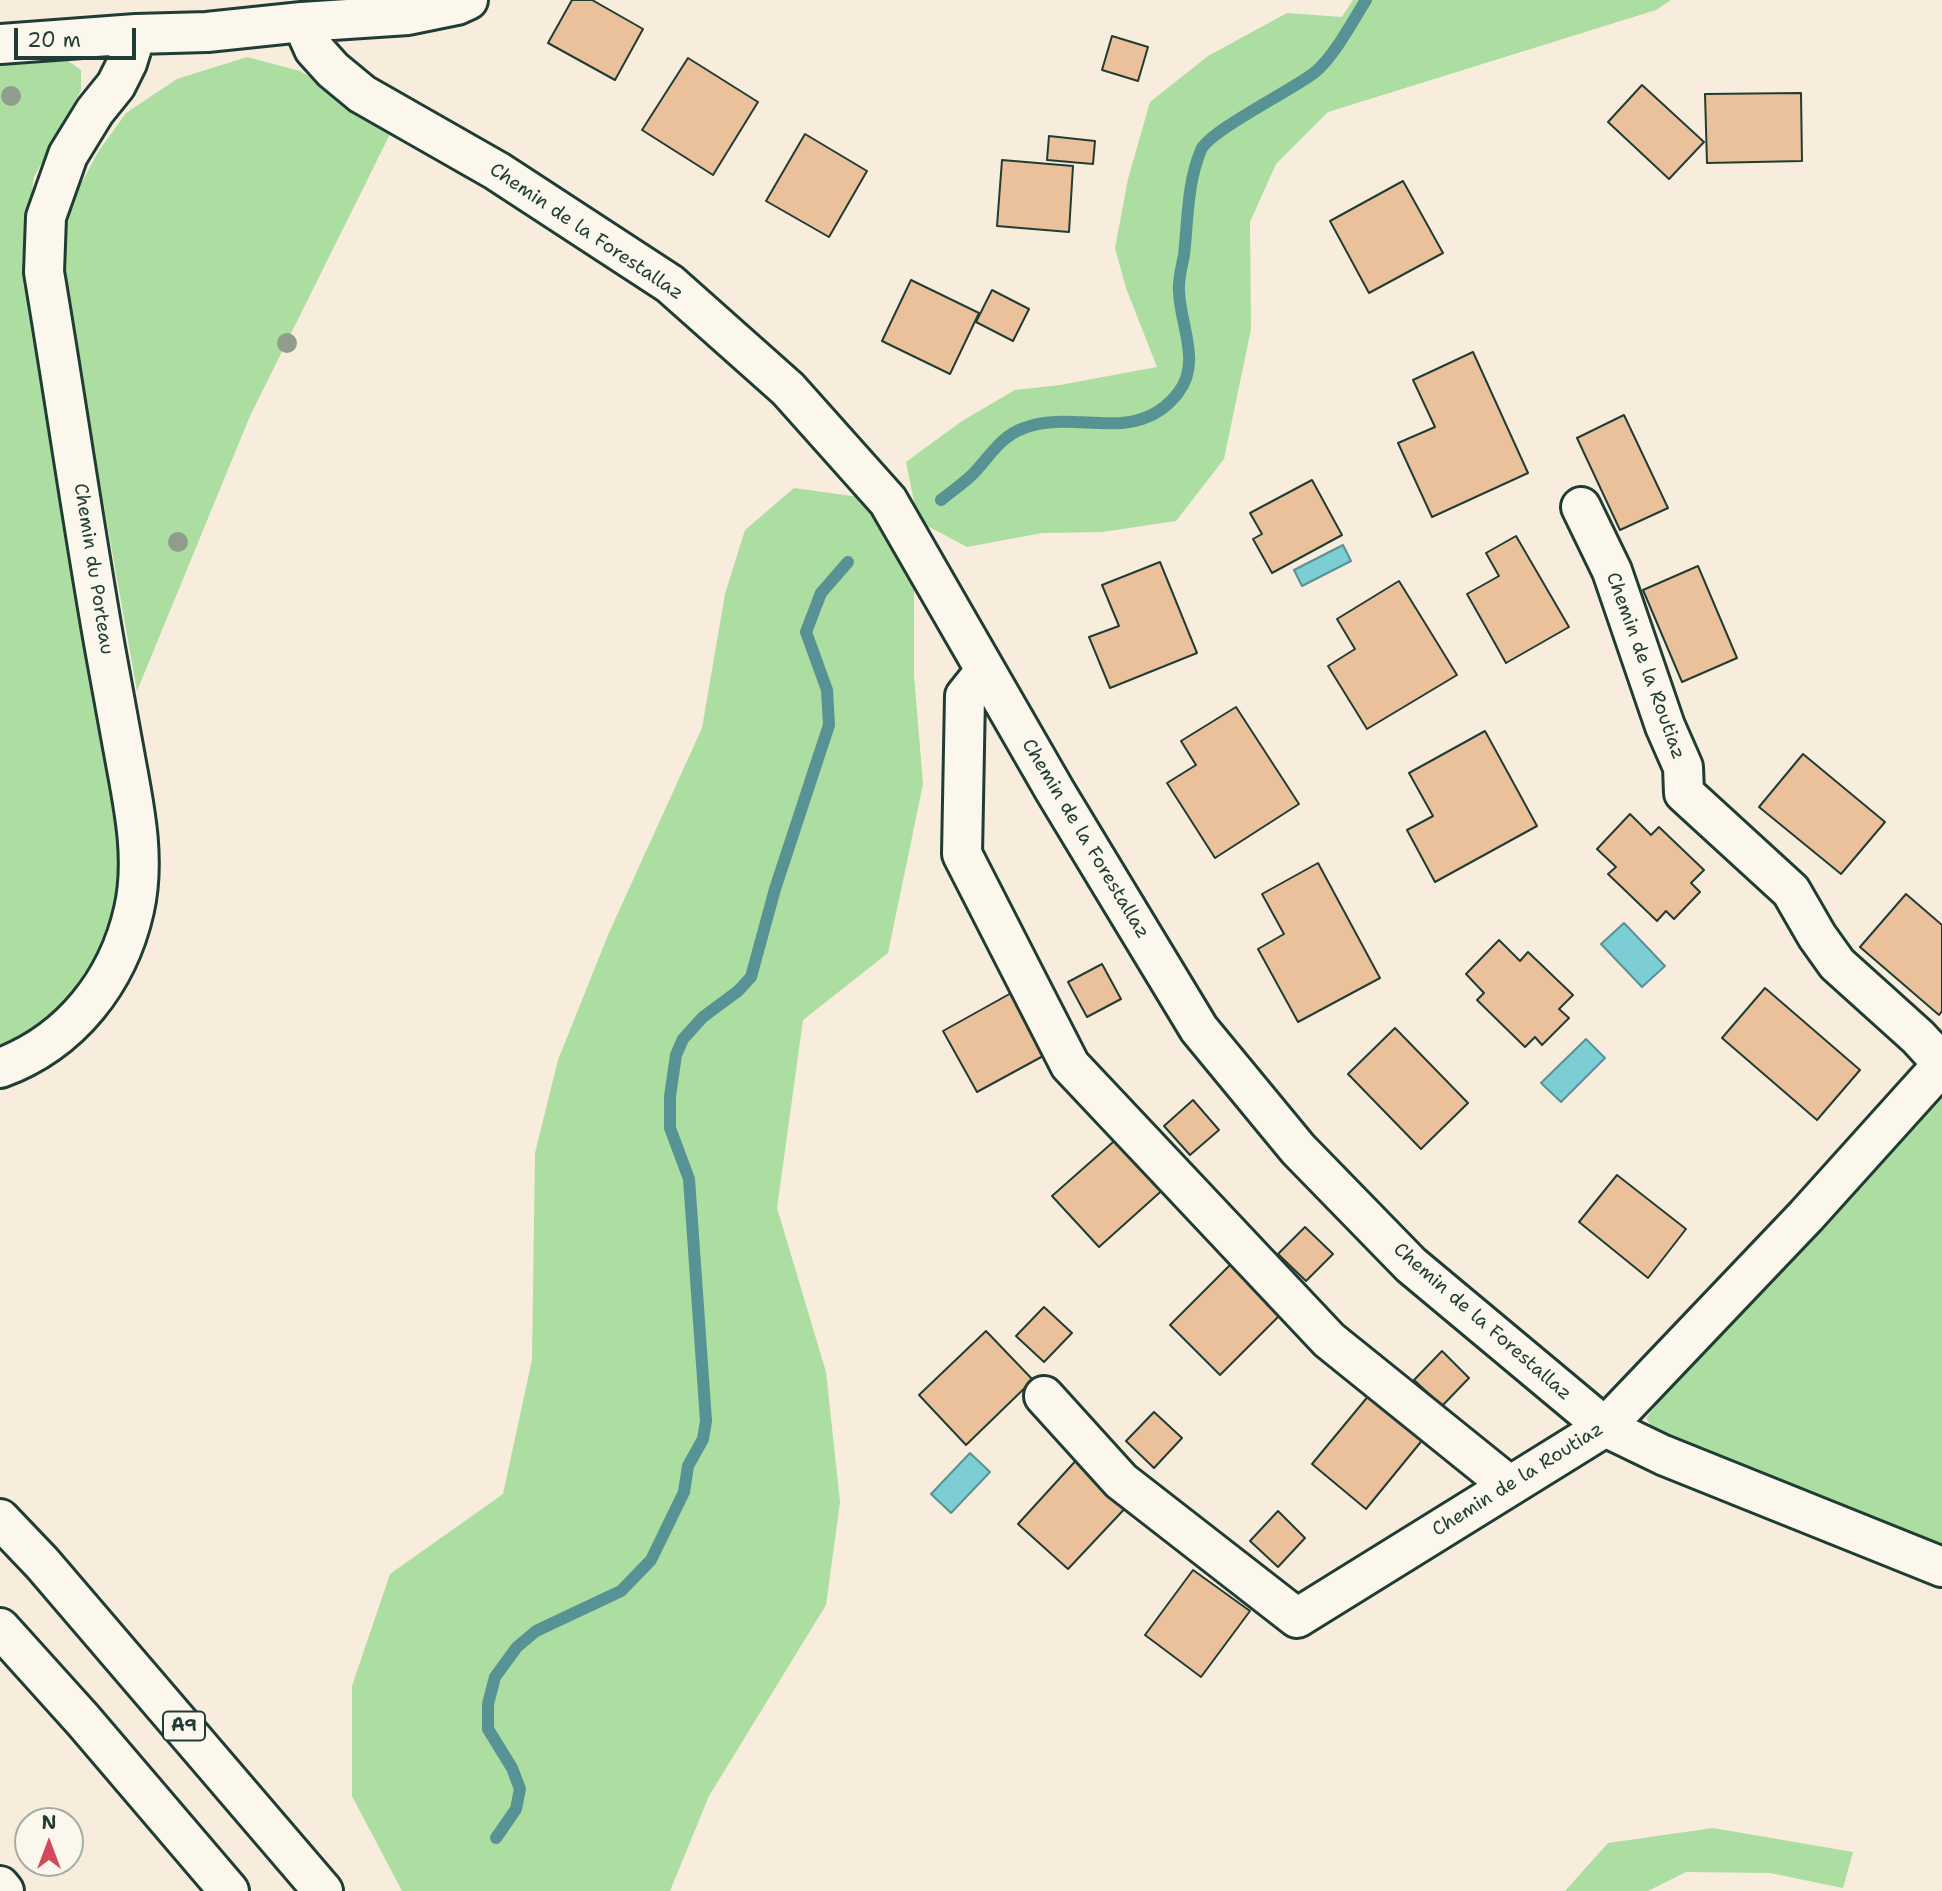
<!DOCTYPE html>
<style>
body{margin:0}
#map{position:relative;width:1942px;height:1891px;overflow:hidden;background:#f8ecdc;font-family:"Shantell Sans",sans-serif}
canvas{display:block}
.north{position:absolute;left:14px;top:1807px;width:70px;height:70px;box-sizing:border-box;background:#fbf7ec;border:2px solid #a3ada2;border-radius:50%;rotate:0deg;font-size:19px;font-weight:700;line-height:28px;text-align:center;color:#1f3d34}
.north::after{content:'';display:block;margin:auto;width:24px;height:32px;background:#d1495b;clip-path:polygon(50% 0,100% 100%,50% 72%,0 100%)}
.scale{position:absolute;left:14px;top:28px;width:122px;height:32px;box-sizing:border-box;border:4px solid #1f3d34;border-top:0;padding-left:9px;font-size:21px;line-height:24px;white-space:nowrap;color:#1f3d34;-webkit-text-stroke:5px #fbf7ec;paint-order:stroke}
</style>
<div id="map">
<canvas width="1942" height="1891"></canvas>
<div class="north">N</div>
<div class="scale">20 m</div>
</div>
<script>
const ctx = document.querySelector('canvas').getContext('2d');
ctx.lineJoin = 'round';
function paint(path, color) { ctx.fillStyle = color; ctx.fill(path, 'evenodd'); }
function strokePath(path, color, width, dash) { ctx.strokeStyle = color; ctx.lineWidth = width; ctx.lineCap = dash ? 'butt' : 'round'; ctx.setLineDash(dash || []); ctx.stroke(path); }
function label(font, color, halo, rows, align = 'center') {
  ctx.font = font + ' "Shantell Sans",sans-serif'; ctx.lineWidth = 7; ctx.setLineDash([]); ctx.textBaseline = 'middle'; ctx.strokeStyle = halo; ctx.fillStyle = color; for (const [text, x, y, turn = 0] of rows) {
    ctx.save(); ctx.translate(x, y); ctx.rotate((+turn || 0) * Math.PI / 180); ctx.textAlign = isNaN(turn) ? turn : align; if (halo) ctx.strokeText(text, 0, 0); ctx.fillText(text, 0, 0); ctx.restore();
  }
}
const green = new Path2D(`
 M1353 0H1671L1656 10 1328 112 1276 164 1250 222 1251 329 1224 459 1176 521 1102 532 1042 533 967 547 918 521 906 462 962 421 1015 390 1060 385 1157 367 1126 288 1115 248 1128 179 1150 102 1208 56 1287 13 1342 17Z
 M247 57 300 71 394 126 250 416 137 691 59 254 75 195 98 152 126 113 177 79Z
 M44 60H67L81 70V90L34 177 22 261 122 834 119 893 97 952 76 987 37 1028 0 1048V63Z
 M794 488 888 501 914 578V675L923 784 888 953 803 1020 777 1208 826 1372 840 1502 826 1605 709 1796 670 1891H402L352 1796V1686L390 1574 503 1494 532 1360 535 1153 558 1060 608 935 702 728 725 594 745 530Z
 M1942 1089V1551L1659 1437 1646 1418 1667 1392Z
 M1713 1828 1853 1852 1843 1888 1770 1873 1686 1872 1648 1891H1565L1608 1843Z`);
const water = new Path2D(`
 M1343 545 1351 561 1302 586 1294 570Z
 M1624 923 1665 966 1642 987 1601 944Z
 M1586 1039 1605 1058 1561 1102 1541 1083Z
 M970 1453 990 1472 951 1513 931 1494Z`);
const stream = new Path2D(`
 M941 500C952 491 964 483 974 473 990 456 1001 436 1024 428 1076 408 1136 447 1178 393 1202 362 1180 326 1179 291 1178 279 1182 266 1184 255 1188 220 1187 183 1201 150 1209 131 1292 90 1314 73 1334 57 1352 22 1366 0
 M496 1838 516 1809 520 1789 512 1768 488 1729V1704L495 1677 517 1647 536 1631 621 1591 651 1560 684 1492 688 1466 703 1439 706 1421 689 1179 670 1128V1096L676 1055 683 1039 703 1017 738 991 751 977 775 889 829 725 827 690 806 632 821 593 848 562`);
const building = new Path2D(`
 M572 0H592L643 29 615 80 548 43Z
 M1112 36 1148 47 1138 81 1102 70Z
 M688 58 758 102 713 175 642 130Z
 M1642 85 1704 142 1669 179 1608 122Z
 M1801 93 1802 161 1707 163 1705 94Z
 M805 134 867 171 829 237 766 201Z
 M1049 136 1095 141 1093 164 1047 160Z
 M1002 160 1073 166 1069 232 997 226Z
 M1403 181 1443 253 1369 293 1330 221Z
 M911 280 979 313 950 374 882 341Z
 M992 290 1029 309 1013 341 976 322Z
 M1473 352 1528 473 1432 517 1398 443 1435 427 1413 380Z
 M1624 415 1668 508 1620 530 1577 438Z
 M1312 480 1342 535 1272 573 1253 539 1262 534 1250 513Z
 M1516 536 1569 627 1506 663 1467 594 1499 576 1486 553Z
 M1160 562 1197 653 1110 688 1089 637 1119 626 1102 585Z
 M1698 566 1737 658 1682 682 1643 590Z
 M1399 581 1457 675 1367 729 1328 666 1355 649 1337 619Z
 M1236 707 1299 804 1215 858 1167 783 1196 765 1181 741Z
 M1485 731 1537 826 1435 882 1407 830 1433 816 1409 773Z
 M1803 754 1885 822 1841 874 1759 807Z
 M1630 814 1651 835 1659 827 1704 870 1691 883 1700 892 1674 919 1666 911 1657 921 1608 874 1616 867 1597 849Z
 M1318 863 1380 978 1298 1022 1258 949 1284 934 1262 894Z
 M1906 894 1942 925V1011L1939 1015 1860 947Z
 M1499 940 1520 961 1528 952 1573 995 1559 1009 1569 1018 1542 1045 1535 1037 1525 1047 1477 1000 1484 993 1466 974Z
 M1102 964 1121 999 1087 1017 1068 982Z
 M1022 987 1056 1049 977 1092 943 1031Z
 M1765 988 1860 1070 1817 1120 1722 1038Z
 M1395 1028 1468 1103 1421 1149 1348 1074Z
 M1193 1100 1219 1130 1190 1155 1164 1126Z
 M1121 1135 1167 1186 1099 1247 1052 1196Z
 M1617 1175 1686 1229 1648 1278 1579 1222Z
 M1305 1227 1333 1254 1306 1281 1278 1254Z
 M1234 1261 1284 1311 1220 1375 1170 1325Z
 M1044 1307 1072 1333 1044 1362 1016 1336Z
 M986 1331 1033 1380 966 1445 919 1395Z
 M1442 1351 1469 1378 1442 1406 1414 1380Z
 M1370 1394 1424 1438 1366 1509 1312 1464Z
 M1154 1412 1182 1438 1154 1468 1126 1441Z
 M1081 1455 1131 1502 1068 1569 1018 1524Z
 M1278 1511 1305 1538 1278 1567 1250 1541Z
 M1193 1570 1250 1611 1201 1677 1145 1635Z`);
const minor = new Path2D(`
 M302 22 314 49 333 70 362 94 497 171 670 284 788 389 888 501 1055 791 1199 1029 1298 1149 1411 1265 1605 1427 1663 1455 1942 1567
 M0 44 136 34 207 32 302 22 408 15 457 5 468 0
 M1581 507 1612 571 1665 726 1683 767 1684 793 1791 891 1817 936 1837 964 1918 1037 1940 1061
 M985 671 965 696 962 854 1070 1065 1329 1340 1510 1486
 M0 1068C71 1042 118 981 134 910 145 861 135 811 126 763 119 725 112 686 105 648 83 523 65 397 44 272L46 217 68 155 95 111 116 85 127 63 136 34
 M1044 1396 1121 1481 1297 1618 1605 1427 1806 1216 1933 1075 1940 1061 1942 1062
 M0 1886 4 1891`);
const highway = new Path2D(`
 M0 1519 42 1563 323 1891
 M0 1628 83 1720 229 1891`);
const trees = [
 [11,96],
 [287,343],
 [178,542]
];
const shields = [
 [184,1726,42]
];
const shieldNames = [
 ["A9",184,1726]
];
const streetNames = [
 ["Chemin de la Forestallaz",586,232,34],
 ["Chemin du Porteau",93,569,81],
 ["Chemin de la Routiaz",1645,666,70],
 ["Chemin de la Forestallaz",1085,839,59],
 ["Chemin de la Forestallaz",1482,1322,41],
 ["Chemin de la Routiaz",1518,1480,-32]
];
paint(green, '#abdea0');
paint(water, '#7ccdd4');
strokePath(water, '#579394', 2);
strokePath(stream, '#579394', 12);
paint(building, '#ebc19b');
strokePath(building, '#1f3d34', 2);
strokePath(minor, '#1f3d34', 44);
strokePath(highway, '#1f3d34', 44);
strokePath(minor, '#fbf7ec', 38);
strokePath(highway, '#fbf7ec', 38);
ctx.fillStyle = '#909d8c';
for (const [x, y] of trees) { ctx.beginPath(); ctx.arc(x, y, 10, 0, 2 * Math.PI); ctx.fill(); }
for (const [x, y, w] of shields) { const box = new Path2D(); box.roundRect(x - w / 2, y - 14.5, w, 29, 5); ctx.fillStyle = '#fbf7ec'; ctx.fill(box); strokePath(box, '#1f3d34', 2); }
label('bold 18px', '#1f3d34', null, shieldNames);
label('19px', '#1f3d34', '#fbf7ec', streetNames);
</script>
